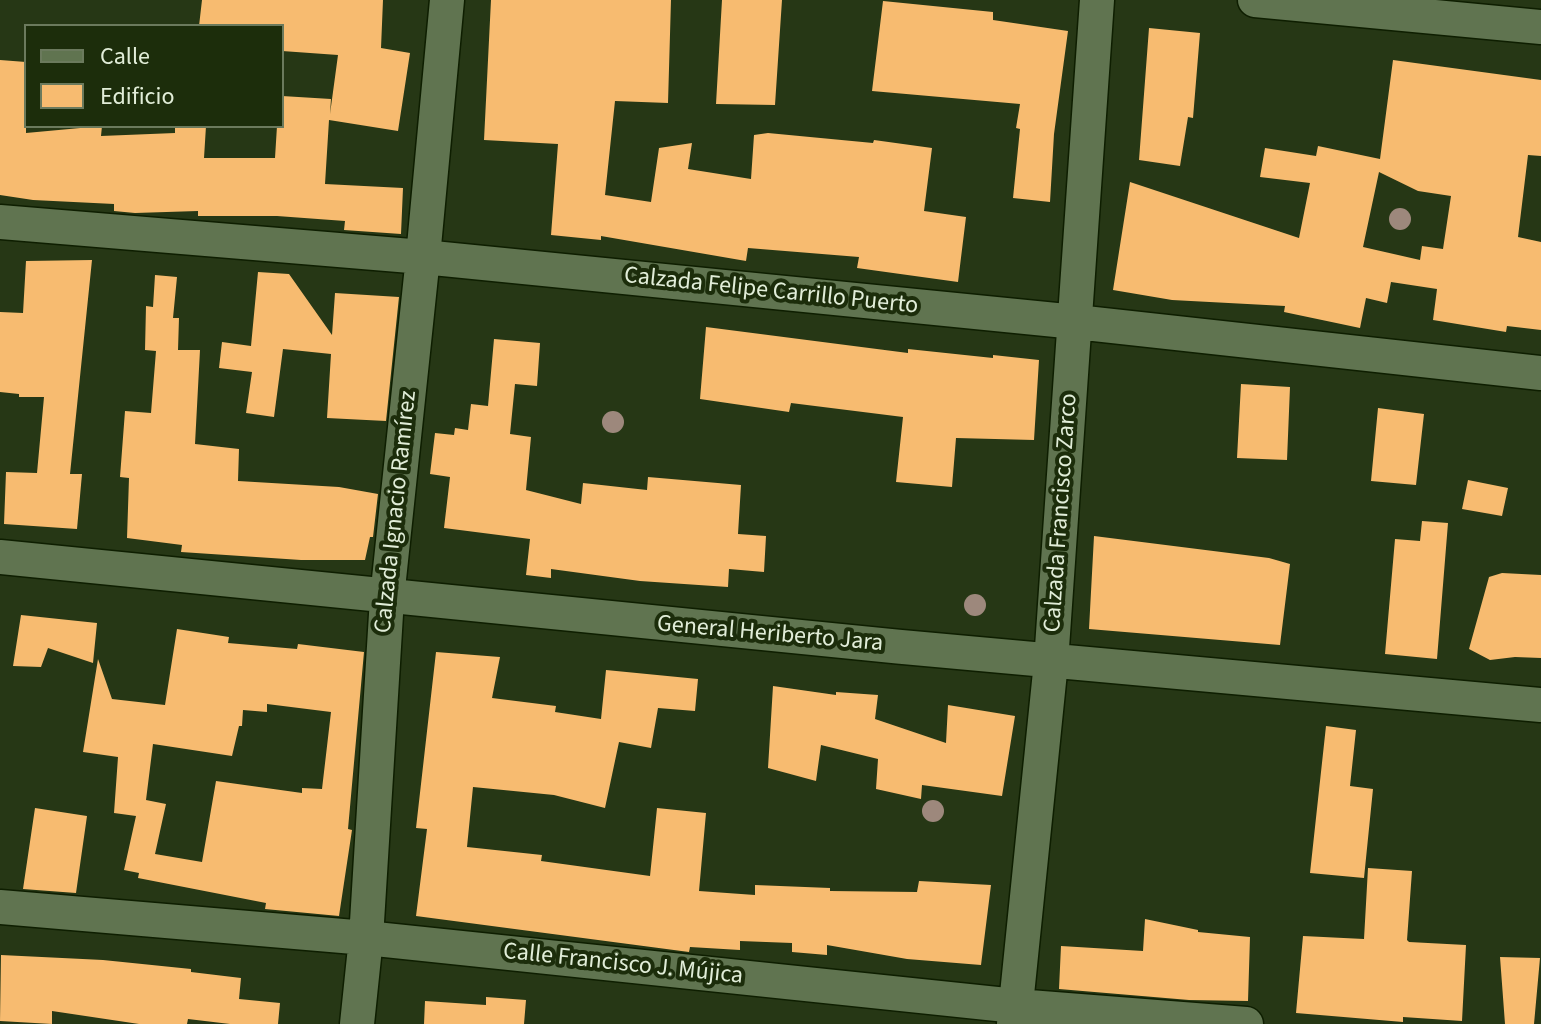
<!DOCTYPE html>
<meta charset="utf-8">
<style>
body{margin:0}
#map{position:relative;width:1541px;height:1024px;overflow:hidden;background:#263715;font-family:"Source Sans 3",sans-serif}
canvas{display:block}
.legend{position:absolute;left:24px;top:24px;width:260px;height:104px;box-sizing:border-box;background:#1c2d0b;border:2px solid #6b7a5d;margin:0;padding:10px 14px;list-style:none;font-size:24px;color:#e1edd8}
.legend li{display:flex;align-items:center;gap:16px;height:40px}
.legend b{width:40px;border:2px solid #6b7a5d}
</style>
<div id="map">
<canvas width="1541" height="1024"></canvas>
<ul class="legend">
<li><b style="height:10px;background:#607450"></b>Calle</li>
<li><b style="height:22px;background:#f7bb70"></b>Edificio</li>
</ul>
</div>
<script>
const ctx = document.querySelector('canvas').getContext('2d');
ctx.lineJoin = 'round';
function paint(path, color) { ctx.fillStyle = color; ctx.fill(path, 'evenodd'); }
function strokePath(path, color, width, dash) { ctx.strokeStyle = color; ctx.lineWidth = width; ctx.lineCap = dash ? 'butt' : 'round'; ctx.setLineDash(dash || []); ctx.stroke(path); }
function label(font, color, halo, rows, align = 'center') {
  ctx.font = font + ' "Source Sans 3",sans-serif'; ctx.lineWidth = 8; ctx.setLineDash([]); ctx.textBaseline = 'middle'; ctx.strokeStyle = halo; ctx.fillStyle = color; for (const [text, x, y, turn = 0] of rows) {
    ctx.save(); ctx.translate(x, y); ctx.rotate((+turn || 0) * Math.PI / 180); ctx.textAlign = isNaN(turn) ? turn : align; if (halo) ctx.strokeText(text, 0, 0); ctx.fillText(text, 0, 0); ctx.restore();
  }
}
const building = new Path2D(`
 M202 0H383L381 48 410 53 398 131 329 120 325 184 403 188 401 234 344 230 345 221 277 216H198V211L135 213 114 211V204L33 200 0 195V60L26 62V133L102 126 101 136 175 133V126H206L204 158H275L277 126H282V96L331 99 330 114 338 55 282 51V26H199Z
 M491 0H671L668 103 615 101 605 195 651 202 659 148 692 143 688 169 751 179 754 135 768 133 873 143 874 140 932 148 924 211 966 217 958 282 857 268 859 257 748 248 746 261 601 236V240L551 235 558 144 484 140Z
 M722 0H782L775 105 716 104Z
 M883 1 993 12V20L1068 31 1054 134 1050 202 1013 198 1020 129 1016 128 1020 104 872 91Z
 M1149 28 1200 33 1193 118 1188 117 1180 166 1139 160Z
 M1393 60 1541 80V156L1528 155 1518 237 1541 242V330L1507 326 1506 332 1433 320 1437 289 1391 282 1387 303 1366 298 1360 328 1284 312 1285 306 1172 300 1113 290 1130 182 1299 238 1310 183 1260 177 1265 148 1316 156 1318 146 1380 159ZM1379 172 1418 191 1451 196 1443 249 1422 246 1420 260 1363 247Z
 M92 260 70 474H82L77 529 4 524 6 472 37 473 44 397H19V394L0 392V312L23 313 26 261Z
 M258 272 289 274 332 335 335 293 399 297 386 421 327 418 331 354 283 349 274 417 246 413 252 372 219 368 222 342 251 346Z
 M155 275 177 277 173 318H179L178 350H200L195 444 239 449 238 481 339 487 378 494 373 537H370L365 560H301L181 552 182 545 127 538 129 478 120 477 125 411 151 413 156 351 145 350 146 306 153 307Z
 M706 327 908 353V349L993 358V355L1039 360 1034 440 956 438 952 487 896 482 903 417 791 403 789 412 700 399Z
 M494 339 540 343 537 386 515 384 510 434 531 437 526 490 581 504 583 483 647 490 648 477 741 485 738 534 766 536 764 572 729 569 728 587 640 581 551 569V578L526 575 530 539 444 528 450 477 430 474 435 433 454 435 455 428 468 430 471 404 488 406Z
 M1241 384 1290 387 1287 460 1237 458Z
 M1378 408 1424 414 1416 485 1371 481Z
 M1468 480 1508 488 1502 516 1462 509Z
 M1422 521 1448 523 1437 659 1385 654 1395 539 1420 541Z
 M1094 536 1269 558 1290 564 1280 645 1089 629Z
 M1502 573 1541 575V658L1515 657 1490 660 1469 649 1489 577Z
 M21 615 97 623 93 663 48 648 41 667 13 666Z
 M177 629 229 637 228 643 297 649 298 644 364 652 348 829 352 830 339 916 265 909 266 903 138 878 139 873 124 870 136 816 114 813 118 757 83 752 98 659 112 699 165 705ZM267 704 331 712 322 789 302 788V793L216 781 202 862 155 854 166 804 146 800 153 744 232 756 239 726H242L243 710 267 712Z
 M436 652 500 657 492 698 556 706 555 712 601 719 606 670 698 679 695 711 658 708 651 748 619 742 605 808 554 795 473 787 467 847 542 855 541 861 650 876 657 808 706 813 699 891 755 895V885L830 888V891L917 892 919 881 991 885 981 965 907 959 827 945V955L792 952V943L740 941V950L690 947 689 952 416 916 427 829 416 828Z
 M773 686 836 695V692L878 695 875 719 946 743 948 705 1015 716 1002 796 922 785 921 799 876 789 878 759 821 745 816 781 768 768Z
 M1326 726 1356 730 1350 786 1373 789 1364 878 1310 873Z
 M35 808 87 816 76 893 23 889Z
 M1368 868 1412 871 1407 940 1409 942 1466 945 1462 1021 1403 1017V1022L1296 1013 1303 936 1364 939Z
 M1145 919 1198 930V932L1250 937 1248 1001 1189 1000 1059 989 1061 946 1143 951Z
 M1 955 103 960 191 969V972L241 978 239 999 280 1003 278 1024H230L188 1019 187 1024H139L52 1011V1024L0 1021Z
 M1500 957 1540 958 1534 1024H1505Z
 M486 997 526 1000 524 1024H424L425 1001 486 1005Z`);
const minor = new Path2D(`
 M1255 0 1541 27
 M0 222 423 257 1076 322 1541 373
 M0 557C513 611 1027 660 1541 705
 M0 907 366 938 1016 1006 1246 1024
 M357 1024 366 938 387 598 423 257 447 0
 M1014 1024 1051 662 1097 0`);
const trees = [
 [1400,219],
 [613,422],
 [975,605],
 [933,811]
];
const streetNames = [
 ["Calzada Felipe Carrillo Puerto",771,292,6],
 ["Calzada Ignacio Ramírez",397,512,-84],
 ["Calzada Francisco Zarco",1062,513,-86],
 ["General Heriberto Jara",770,635,5],
 ["Calle Francisco J. Mújica",623,965,6]
];
paint(building, '#f7bb70');
strokePath(minor, '#0e1e00', 37);
strokePath(minor, '#607450', 34);
ctx.fillStyle = '#9d887c';
for (const [x, y] of trees) { ctx.beginPath(); ctx.arc(x, y, 11, 0, 2 * Math.PI); ctx.fill(); }
label('24px', '#e1edd8', '#1c2d0b', streetNames);
</script>
